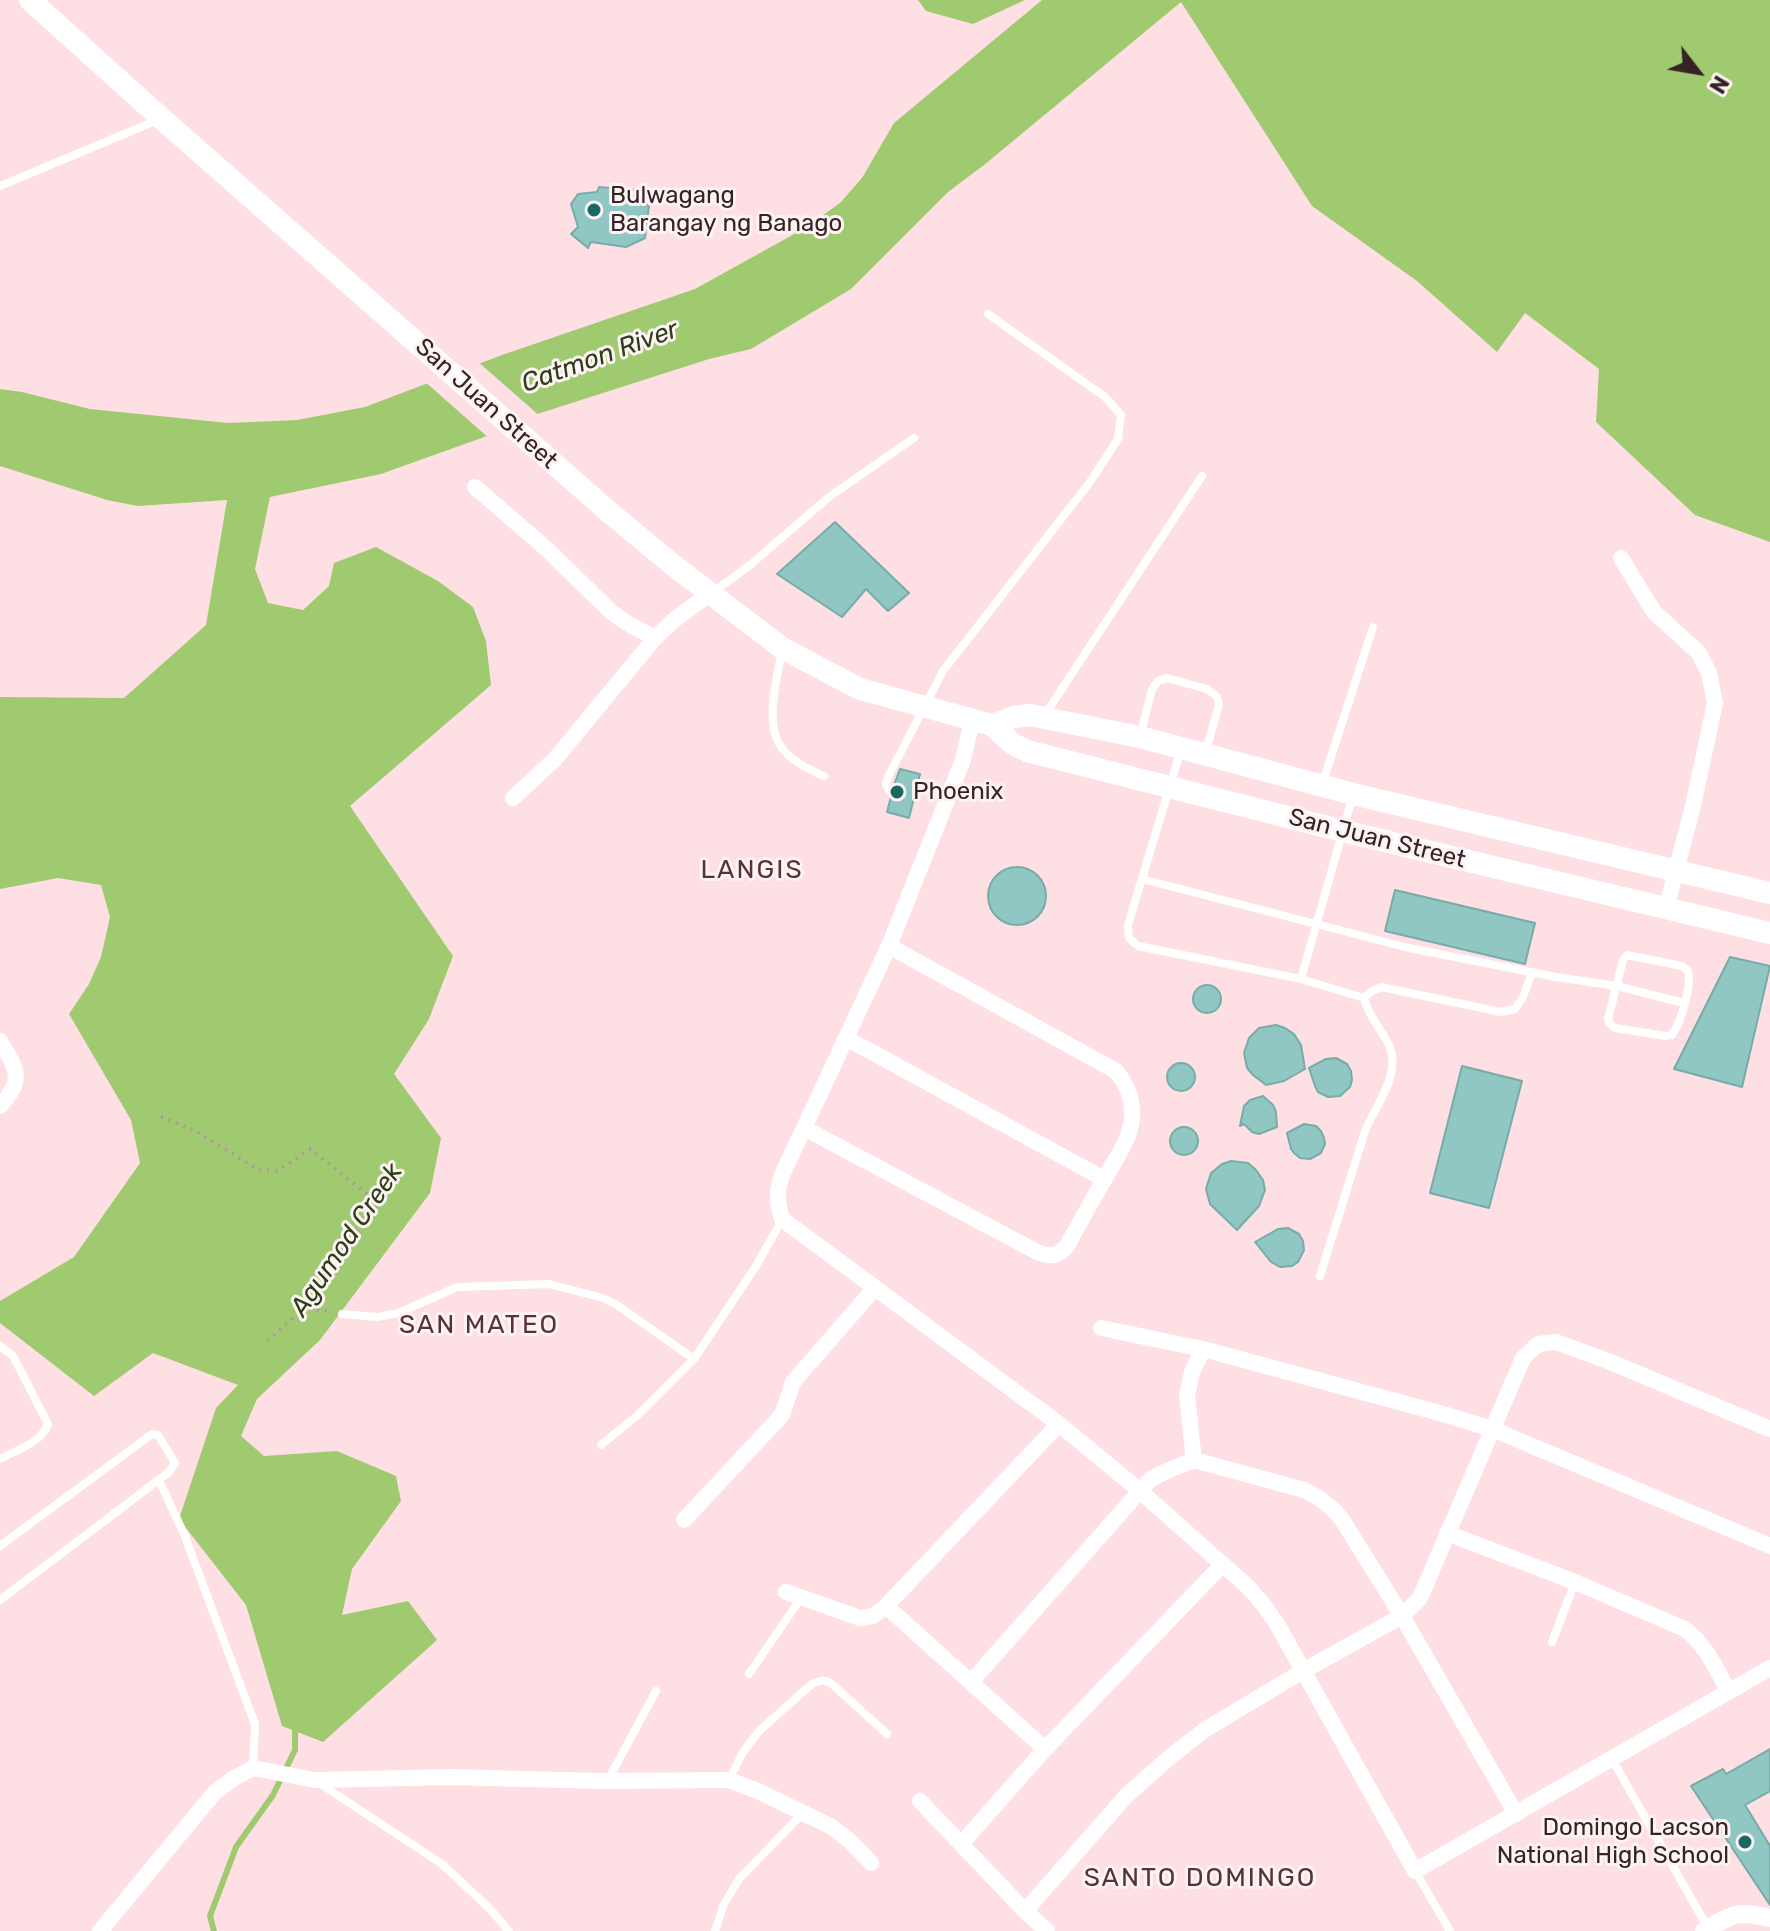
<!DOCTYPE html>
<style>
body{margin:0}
#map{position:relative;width:1770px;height:1931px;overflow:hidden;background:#fedfe3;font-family:Rubik,sans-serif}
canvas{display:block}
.north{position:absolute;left:1658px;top:32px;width:80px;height:80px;-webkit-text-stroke:6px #fdf3f4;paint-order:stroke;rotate:121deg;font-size:22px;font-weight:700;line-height:32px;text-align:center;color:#352325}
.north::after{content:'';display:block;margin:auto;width:28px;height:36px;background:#352325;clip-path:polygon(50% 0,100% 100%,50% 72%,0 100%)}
</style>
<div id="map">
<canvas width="1770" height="1931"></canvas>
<div class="north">N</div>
</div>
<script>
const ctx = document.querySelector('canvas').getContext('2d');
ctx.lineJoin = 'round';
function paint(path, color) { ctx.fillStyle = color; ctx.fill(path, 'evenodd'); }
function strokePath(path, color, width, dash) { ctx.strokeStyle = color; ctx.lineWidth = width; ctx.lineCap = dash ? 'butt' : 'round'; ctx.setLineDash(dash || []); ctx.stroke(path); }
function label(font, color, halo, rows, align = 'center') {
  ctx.font = font + ' Rubik,sans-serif'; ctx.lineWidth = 6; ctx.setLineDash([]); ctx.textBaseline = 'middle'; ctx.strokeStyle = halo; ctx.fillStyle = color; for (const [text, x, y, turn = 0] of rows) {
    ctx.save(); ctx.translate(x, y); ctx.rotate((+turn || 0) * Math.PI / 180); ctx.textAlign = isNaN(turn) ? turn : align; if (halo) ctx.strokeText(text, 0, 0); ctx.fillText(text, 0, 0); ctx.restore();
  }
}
const water = new Path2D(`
 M918 0H1025L973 24 926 11Z
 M1042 0H1770V542L1695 515 1596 422 1599 369 1525 313 1497 352 1417 281 1312 206 1181 2 984 165 948 192 851 289 751 349 709 359 528 417 487 436 381 474 270 497 255 569 268 603 303 610 329 586 334 563 376 547 438 581 473 607 486 641 491 685 350 806 453 956 429 1019 394 1074 441 1138 430 1193 320 1340 257 1399 241 1436 264 1456 337 1451 396 1476 401 1501 352 1569 342 1615 408 1601 437 1640 323 1742 282 1726 246 1605 179 1519 216 1408 238 1385 153 1353 94 1396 0 1323V1301L74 1257 140 1163 131 1120 69 1014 89 984 101 957 110 917 101 885 58 878 0 889V697L124 698 206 625 227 500 138 506 107 500 0 466V389L22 392 90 409 228 423 297 420 365 407 502 355 695 289 805 228 840 203 862 178 894 123Z`);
const pier = new Path2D(`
 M476 360 541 417 490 439 423 380Z`);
const stream = new Path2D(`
 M214 1931 210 1916 236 1847 273 1795 295 1750V1724`);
const building = new Path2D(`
 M599 187 634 190 635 197 649 206 645 238 626 247 591 242 588 248 571 234 578 227 571 204 578 194 597 192Z
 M835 522 909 593 888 611 866 589 842 617 777 574Z
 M900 769 920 774 909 818 887 812 891 797 896 791 894 785Z
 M988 896a29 29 0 1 1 58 0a29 29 0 1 1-58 0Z
 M1395 890 1535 923 1525 964 1385 931Z
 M1730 957 1770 966 1742 1087 1674 1069Z
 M1193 999a14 14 0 1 1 28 0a14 14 0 1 1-28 0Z
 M1276 1025 1285 1028 1294 1034 1301 1045 1305 1069 1284 1081 1266 1085 1253 1075 1247 1068 1244 1053 1249 1038 1259 1028Z
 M1336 1058 1347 1064 1351 1071 1352 1080 1350 1087 1340 1096 1328 1097 1318 1092 1315 1086 1309 1068 1326 1059Z
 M1167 1077a14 14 0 1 1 28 0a14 14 0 1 1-28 0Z
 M1462 1066 1522 1081 1489 1208 1430 1193Z
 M1263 1096 1273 1105 1276 1112 1277 1127 1259 1134 1252 1132 1244 1124 1240 1126 1244 1106 1250 1100Z
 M1304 1124 1316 1126 1321 1131 1324 1138 1325 1144 1321 1153 1310 1159 1300 1158 1294 1153 1291 1149 1287 1133Z
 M1170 1141a14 14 0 1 1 28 0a14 14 0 1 1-28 0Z
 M1231 1161 1248 1163 1256 1170 1263 1180 1265 1190 1259 1206 1237 1230 1210 1204 1206 1189 1211 1173 1222 1164Z
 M1288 1228 1299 1234 1303 1241 1304 1250 1298 1262 1292 1266 1280 1267 1271 1262 1255 1242 1278 1229Z
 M1770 1749V1791L1745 1805 1770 1846V1905L1691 1786 1723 1769 1726 1774Z`);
const path = new Path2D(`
 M161 1117 194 1130 257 1169 277 1171 310 1149 367 1194 377 1209 348 1240 309 1308 294 1317 265 1343
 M309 1308 330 1311`);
const service = new Path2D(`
 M0 186 160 119
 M712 593 750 565 829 497 914 438
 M782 649C778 676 763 725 782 748 792 762 809 769 824 776
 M1044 716 1202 476
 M1140 736 1152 689 1158 681 1167 678 1207 689 1217 697 1219 704 1205 755
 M1181 749 1128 925 1129 938 1138 946 1301 979
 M1322 785 1373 627
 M889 790 886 784 889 775 943 671 1090 482 1118 439 1121 415 1105 397 988 314
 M1353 795 1301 979 1364 998 1372 991 1381 987 1501 1012 1515 1009 1523 997 1532 972
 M1142 879 1409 948 1556 977 1617 986 1684 1003
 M1627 955 1682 966 1688 971C1692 986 1681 1022 1672 1035L1666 1036 1615 1028 1610 1024 1608 1019 1623 960Z
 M1320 1276 1365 1131C1376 1104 1403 1073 1388 1043 1379 1026 1369 1017 1364 998
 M342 1314 378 1317 398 1313 457 1287 549 1284 603 1298 617 1305 694 1359
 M0 1346 13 1356 48 1424C41 1443 17 1450 0 1459
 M601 1445 639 1414 694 1359 756 1266 782 1220
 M159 1480 184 1534 255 1724 253 1767
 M0 1546 152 1434 158 1435 175 1463 169 1472 0 1600
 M1552 1642 1575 1582
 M749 1674 801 1598
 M1612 1759 1704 1921
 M608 1780 656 1691
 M729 1780 743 1752 760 1730 812 1684C820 1680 824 1679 832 1684L887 1734
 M319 1783 442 1864 490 1909 509 1931
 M1415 1871 1450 1931
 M715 1931 724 1904 739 1879 802 1814`);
const minor = new Path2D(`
 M475 487 549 551 610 611 627 623 655 638 674 620 711 593
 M1621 558 1654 612 1699 653 1709 673 1715 703 1693 806 1666 909
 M972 721 963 760 889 946 782 1175C776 1191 777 1203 782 1219L1059 1424 1140 1491 1247 1586 1263 1604 1277 1624 1415 1871 1770 1668
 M513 798 555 759 655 638
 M846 1038 1104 1179
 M0 1041C17 1070 25 1079 0 1106
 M804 1128 1037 1252C1050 1257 1057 1257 1067 1246 1079 1224 1091 1202 1104 1180 1115 1159 1134 1135 1132 1111 1132 1096 1125 1082 1116 1071L889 946
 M1101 1328 1203 1349 1447 1415 1492 1429 1770 1546
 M1194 1460 1187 1396 1192 1372 1203 1349
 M684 1520 782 1415 793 1382 875 1288
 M1447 1533 1575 1582 1685 1629C1706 1645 1716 1669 1729 1692
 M786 1592 860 1618 873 1616 886 1606 1059 1424
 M886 1606 1045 1749
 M971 1682 1140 1491 1151 1479 1169 1470 1194 1460 1304 1490 1319 1498 1334 1510 1343 1521 1402 1616 1516 1814
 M920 1801 1025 1911 1047 1931
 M961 1844 1045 1749 1223 1564
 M1025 1911 1127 1795 1170 1757 1206 1729 1303 1671 1402 1616 1420 1598 1523 1358 1538 1344 1556 1342 1608 1361 1770 1429
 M100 1931 215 1792 234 1778 253 1768 315 1780 453 1777 600 1781 729 1780 758 1791 832 1827 850 1841 871 1863`);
const tertiary = new Path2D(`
 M1704 1931C1733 1914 1737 1910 1770 1918`);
const secondary = new Path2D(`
 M30 0 161 118 609 512 673 565 782 648 860 689 992 725 1013 744 1027 751 1343 831 1770 933
 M992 725 1014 717 1030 715 1140 737 1353 794 1770 893`);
const markers = [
 [594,210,8,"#1a6762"],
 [897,792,8,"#1a6762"],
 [1745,1842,8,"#1a6762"]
];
const poiNames = [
 ["Bulwagang",610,196],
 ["Barangay ng Banago",610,224],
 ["Phoenix",913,792],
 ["Domingo Lacson",1729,1828,"right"],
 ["National High School",1729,1856,"right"]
];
const streetNames = [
 ["San Juan Street",486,404,42],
 ["San Juan Street",1377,839,14]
];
const waterNames = [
 ["Catmon River",600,357,-20],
 ["Agumod Creek",347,1240,-56]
];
const neighbourhoodNames = [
 ["LANGIS",752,870],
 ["SAN MATEO",479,1325],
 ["SANTO DOMINGO",1200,1878]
];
paint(water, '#a0ca70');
paint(pier, '#fedfe3');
strokePath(stream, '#a0ca70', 6);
paint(building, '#90c7c2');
strokePath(building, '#77aca8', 2);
strokePath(path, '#b1979a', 4, [2, 6]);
strokePath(service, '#fff', 8);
strokePath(minor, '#fff', 16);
strokePath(tertiary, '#fff', 18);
strokePath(secondary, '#fff', 22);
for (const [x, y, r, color] of markers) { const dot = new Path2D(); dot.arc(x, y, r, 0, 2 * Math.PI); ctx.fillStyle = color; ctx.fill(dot); strokePath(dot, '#fdf3f4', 3); }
label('24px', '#352325', '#fdf3f4', poiNames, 'left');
label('24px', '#352325', '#fdf3f4', streetNames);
label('italic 26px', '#2d3d18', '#fdf3f4', waterNames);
ctx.letterSpacing = '2px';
label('26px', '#593239', '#fdf3f4', neighbourhoodNames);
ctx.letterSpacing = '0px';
</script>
